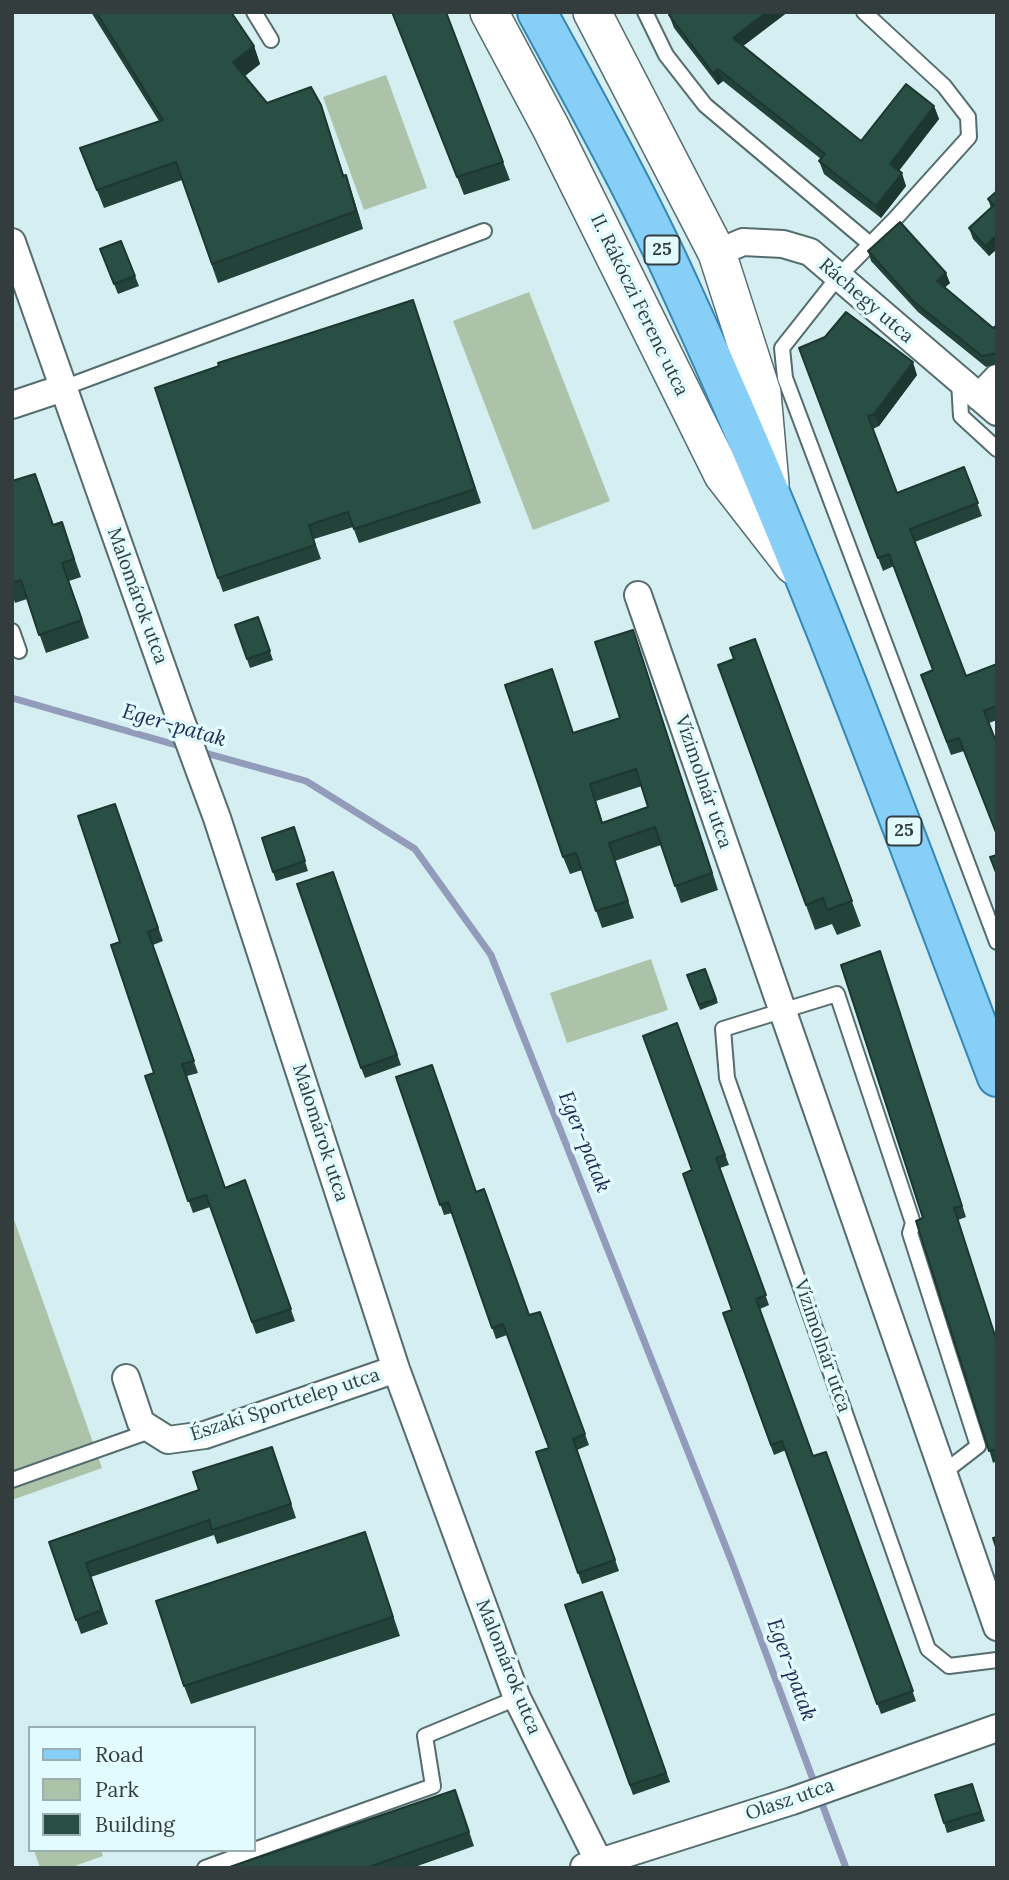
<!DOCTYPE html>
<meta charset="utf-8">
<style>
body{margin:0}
#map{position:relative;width:1009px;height:1880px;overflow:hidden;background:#d4eef1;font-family:Lora,serif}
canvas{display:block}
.frame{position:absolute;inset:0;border:14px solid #333d3e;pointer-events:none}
.legend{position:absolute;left:28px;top:1726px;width:228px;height:126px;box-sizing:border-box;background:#e1fbff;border:2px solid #9bafb2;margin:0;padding:9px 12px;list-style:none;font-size:21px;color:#333d3e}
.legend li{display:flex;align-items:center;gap:14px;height:35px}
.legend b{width:35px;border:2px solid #9bafb2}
</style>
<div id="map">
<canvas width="1009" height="1880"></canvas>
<div class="frame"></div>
<ul class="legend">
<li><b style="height:9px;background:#88cff7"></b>Road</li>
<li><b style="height:19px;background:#acc3a9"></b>Park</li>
<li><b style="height:19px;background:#294e44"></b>Building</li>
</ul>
</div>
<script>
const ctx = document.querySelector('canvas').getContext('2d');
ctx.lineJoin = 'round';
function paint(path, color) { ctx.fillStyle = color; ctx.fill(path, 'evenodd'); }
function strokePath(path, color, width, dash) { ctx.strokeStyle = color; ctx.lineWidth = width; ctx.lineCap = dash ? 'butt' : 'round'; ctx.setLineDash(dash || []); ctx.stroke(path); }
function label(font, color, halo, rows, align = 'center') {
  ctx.font = font + ' Lora,serif'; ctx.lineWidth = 7; ctx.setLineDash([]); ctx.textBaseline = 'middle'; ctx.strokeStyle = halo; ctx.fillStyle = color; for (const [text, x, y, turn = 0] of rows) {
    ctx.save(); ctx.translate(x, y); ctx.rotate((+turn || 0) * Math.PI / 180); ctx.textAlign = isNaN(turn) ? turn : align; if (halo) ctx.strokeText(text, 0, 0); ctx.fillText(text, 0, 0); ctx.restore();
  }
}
const green = new Path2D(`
 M386 75 427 188 364 210 323 97Z
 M529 292 610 501 533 530 453 321Z
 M651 959 668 1010 567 1043 550 993Z
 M12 1214 102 1468 12 1500Z
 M34 1850H101L103 1856 69 1868H40Z`);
const stream = new Path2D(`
 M12 698 183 747
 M198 751 306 781 415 849 491 955 733 1565 846 1868`);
const service = new Path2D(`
 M254 12 271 40
 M645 12 666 55 705 105 870 244
 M864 12 944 86 968 117 969 137 895 219 838 277 782 348 785 378 997 942
 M959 381 961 416 997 449
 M63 388 484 231
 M12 631 19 651
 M943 1473 978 1446 910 1233 913 1223 837 994 723 1029 727 1078 928 1649 949 1666 997 1660
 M12 1480 153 1430
 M254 1850 433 1786 425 1736 517 1698
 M205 1868 254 1850`);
const minor = new Path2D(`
 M12 242 179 715 217 818 396 1369 517 1698 602 1868
 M717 253 743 242 783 244 810 252 997 412
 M979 397 997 378
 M12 405 63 388
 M638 595 997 1627
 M126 1378 141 1423 168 1440 205 1435 396 1369
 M584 1867 792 1801 997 1728`);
const secondary = new Path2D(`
 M489 12 551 128 723 475 793 565
 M592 12 717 253 762 393 770 484`);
const primary = new Path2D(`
 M537 12C587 104 639 196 682 292 800 548 897 814 997 1077`);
const wall = new Path2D(`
 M91 12H231L254 46 260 64 245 76 267 103 321 105 344 175H346L352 193 363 229 218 283 182 180 104 208 80 148 159 121Z
 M392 12H446L510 180 464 195Z
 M669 15 744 46 861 141 934 106 939 119 899 171 906 186 881 218 824 174 819 161 821 159 723 81 718 85 674 28Z
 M997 191V249L989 256 973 239 969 228 991 208 988 199Z
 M121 241 139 286 118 294 100 249Z
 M868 251 950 283 945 287 993 328 997 325V364L986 367 918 312 871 261Z
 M413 300 481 503 359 543 353 527 314 539 321 559 223 592 218 578Z
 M799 348 917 375 879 426 873 429 897 493 964 467 982 516 915 542 966 676 997 664V720L989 723 964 751 951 755 921 675 933 670 894 566 883 571Z
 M12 481 53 525 62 522 81 577 69 581 89 638 46 653 27 599 15 603 12 594Z
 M258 617 273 660 250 668 235 625Z
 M755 639 861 926 837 935 832 924 815 930 718 665 734 659Z
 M639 647 718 890 681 903 661 845 615 861 634 918 602 928 582 870 570 874 563 857 574 733 620 718ZM642 786 648 807 603 823 596 801Z
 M115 804 163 941 153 945 198 1073 187 1076 208 1138 225 1188 245 1180 295 1321 256 1334 210 1207 193 1213 166 1138 154 1073 120 942Z
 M294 827 308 871 276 881 262 838Z
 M333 872 401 1065 365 1078 361 1068Z
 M884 963 966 1217 958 1220 997 1341V1461L993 1463 923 1218Z
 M705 969 718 1003 700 1010 687 975Z
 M677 1023 729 1165 720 1168 769 1305 760 1309 813 1456 826 1452 916 1701 881 1714 786 1450 774 1455 750 1390 732 1310Z
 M396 1077 476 1192 529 1315 585 1434 589 1445 577 1450 619 1571 582 1584 536 1452 549 1448 507 1335 496 1339 452 1213 444 1215Z
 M277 1461 296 1518 217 1544 214 1535 91 1577 108 1624 81 1634 49 1542 199 1490Z
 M371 1550 400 1636 191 1704 184 1686Z
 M602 1592 670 1782 633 1795 565 1605Z
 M972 1784 985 1821 947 1833 944 1823Z
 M455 1790 474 1846 412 1868H227Z`);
const shadedWall = new Path2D(`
 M767 12H788L738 50 733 38Z
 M254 46 260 64 239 80 233 62Z
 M718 69 723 81 718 85 713 73Z
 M934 106 939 119 894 176 890 164Z
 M902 173 906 186 881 218 876 206Z
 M346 175 352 193 363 229 356 211Z
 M997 235V249L989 256 985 246Z
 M946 273 950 283 941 291 937 281Z
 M913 362 917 375 879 426 874 414Z
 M633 630 639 647 718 890 712 873Z`);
const building = new Path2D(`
 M96 12H231L254 46 233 62 267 103 311 87 321 105 343 176 346 175 356 211 212 264 176 162 97 190 80 148 163 120Z
 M392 12H446L503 162 457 177Z
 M673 12H767L733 38 861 141 906 84 934 106 890 164 902 173 876 206 819 161 825 154 718 69 713 73 669 15Z
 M997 191V235L985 246 969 228 994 205 988 199Z
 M900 222 946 273 937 281 993 328 997 325V353L982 356 914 302 868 251Z
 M121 241 135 276 114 284 100 249Z
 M413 300 475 489 354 529 348 512 309 525 315 545 218 578 155 388 219 366 218 363Z
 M846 312 913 362 874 414 868 416 897 493 964 467 978 503 910 529 966 676 997 664V706L984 711 997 744V835L959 738 947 742 921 675 933 670 889 554 878 558 799 348 825 337Z
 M35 474 53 525 62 522 74 559 62 563 82 620 39 635 21 580 12 583V481Z
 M258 617 270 651 247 659 235 625Z
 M633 630 712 873 675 886 655 827 609 843 628 901 596 911 576 853 563 857 505 685 552 669 573 733 620 718 595 642ZM636 769 648 807 602 823 590 784Z
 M755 639 852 901 827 910 823 898 806 905 718 665 734 659 730 648Z
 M115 804 158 928 148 932 194 1061 182 1064 203 1125 225 1188 245 1180 291 1309 252 1322 206 1195 188 1201 145 1076 154 1073 111 945 120 942 78 816Z
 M294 827 305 861 273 872 262 838Z
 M997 855V875L990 857Z
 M333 872 397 1055 361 1068 297 884Z
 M880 951 962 1206 954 1208 997 1342V1449L989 1451 916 1221 923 1218 841 965Z
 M705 969 716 999 699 1005 687 975Z
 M677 1023 725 1155 716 1158 766 1295 756 1299 813 1456 826 1452 913 1691 877 1704 782 1441 771 1445 723 1313 732 1310 683 1174 692 1170 643 1036Z
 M432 1065 476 1192 484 1189 529 1315 540 1312 585 1434 573 1439 615 1560 578 1573 536 1452 549 1448 503 1324 492 1328 448 1202 440 1205 396 1077Z
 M272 1447 291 1504 212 1530 209 1520 86 1563 102 1610 76 1620 49 1542 199 1490 193 1472Z
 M365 1532 393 1617 184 1686 156 1601Z
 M997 1537V1550L993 1538Z
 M602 1592 666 1773 630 1785 565 1605Z
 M972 1784 981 1812 944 1823 935 1795Z
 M455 1790 469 1832 366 1868H227Z`);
const shields = [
 [662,250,35],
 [904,831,35]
];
const shieldNames = [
 ["25",662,250],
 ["25",904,831]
];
const streetNames = [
 ["Ráchegy utca",866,301,41],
 ["II. Rákóczi Ferenc utca",639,305,64],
 ["Malomárok utca",137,596,70],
 ["Vízimolnár utca",703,782,71],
 ["Malomárok utca",320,1133,72],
 ["Vízimolnár utca",822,1346,71],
 ["Északi Sporttelep utca",285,1405,-18],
 ["Malomárok utca",508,1667,68],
 ["Olasz utca",790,1800,-19]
];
const waterNames = [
 ["Eger-patak",174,726,16],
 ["Eger-patak",584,1142,68],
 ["Eger-patak",791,1670,70]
];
paint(green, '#acc3a9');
strokePath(stream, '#929cba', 7);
strokePath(service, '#566d70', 18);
strokePath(minor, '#566d70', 30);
strokePath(secondary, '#566d70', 40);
strokePath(primary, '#3687b3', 42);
strokePath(service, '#fff', 14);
strokePath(minor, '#fff', 26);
strokePath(secondary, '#fff', 37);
strokePath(primary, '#88cff7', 38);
paint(wall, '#23433a');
paint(shadedWall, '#1d3730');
paint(building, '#294e44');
strokePath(building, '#1d3730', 2);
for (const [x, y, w] of shields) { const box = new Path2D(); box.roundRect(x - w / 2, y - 14.5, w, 29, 5); ctx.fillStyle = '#e1fbff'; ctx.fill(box); strokePath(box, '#333d3e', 2); }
label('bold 18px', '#333d3e', null, shieldNames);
label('19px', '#333d3e', '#e1fbff', streetNames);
label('italic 21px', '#1f2952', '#e1fbff', waterNames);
</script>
